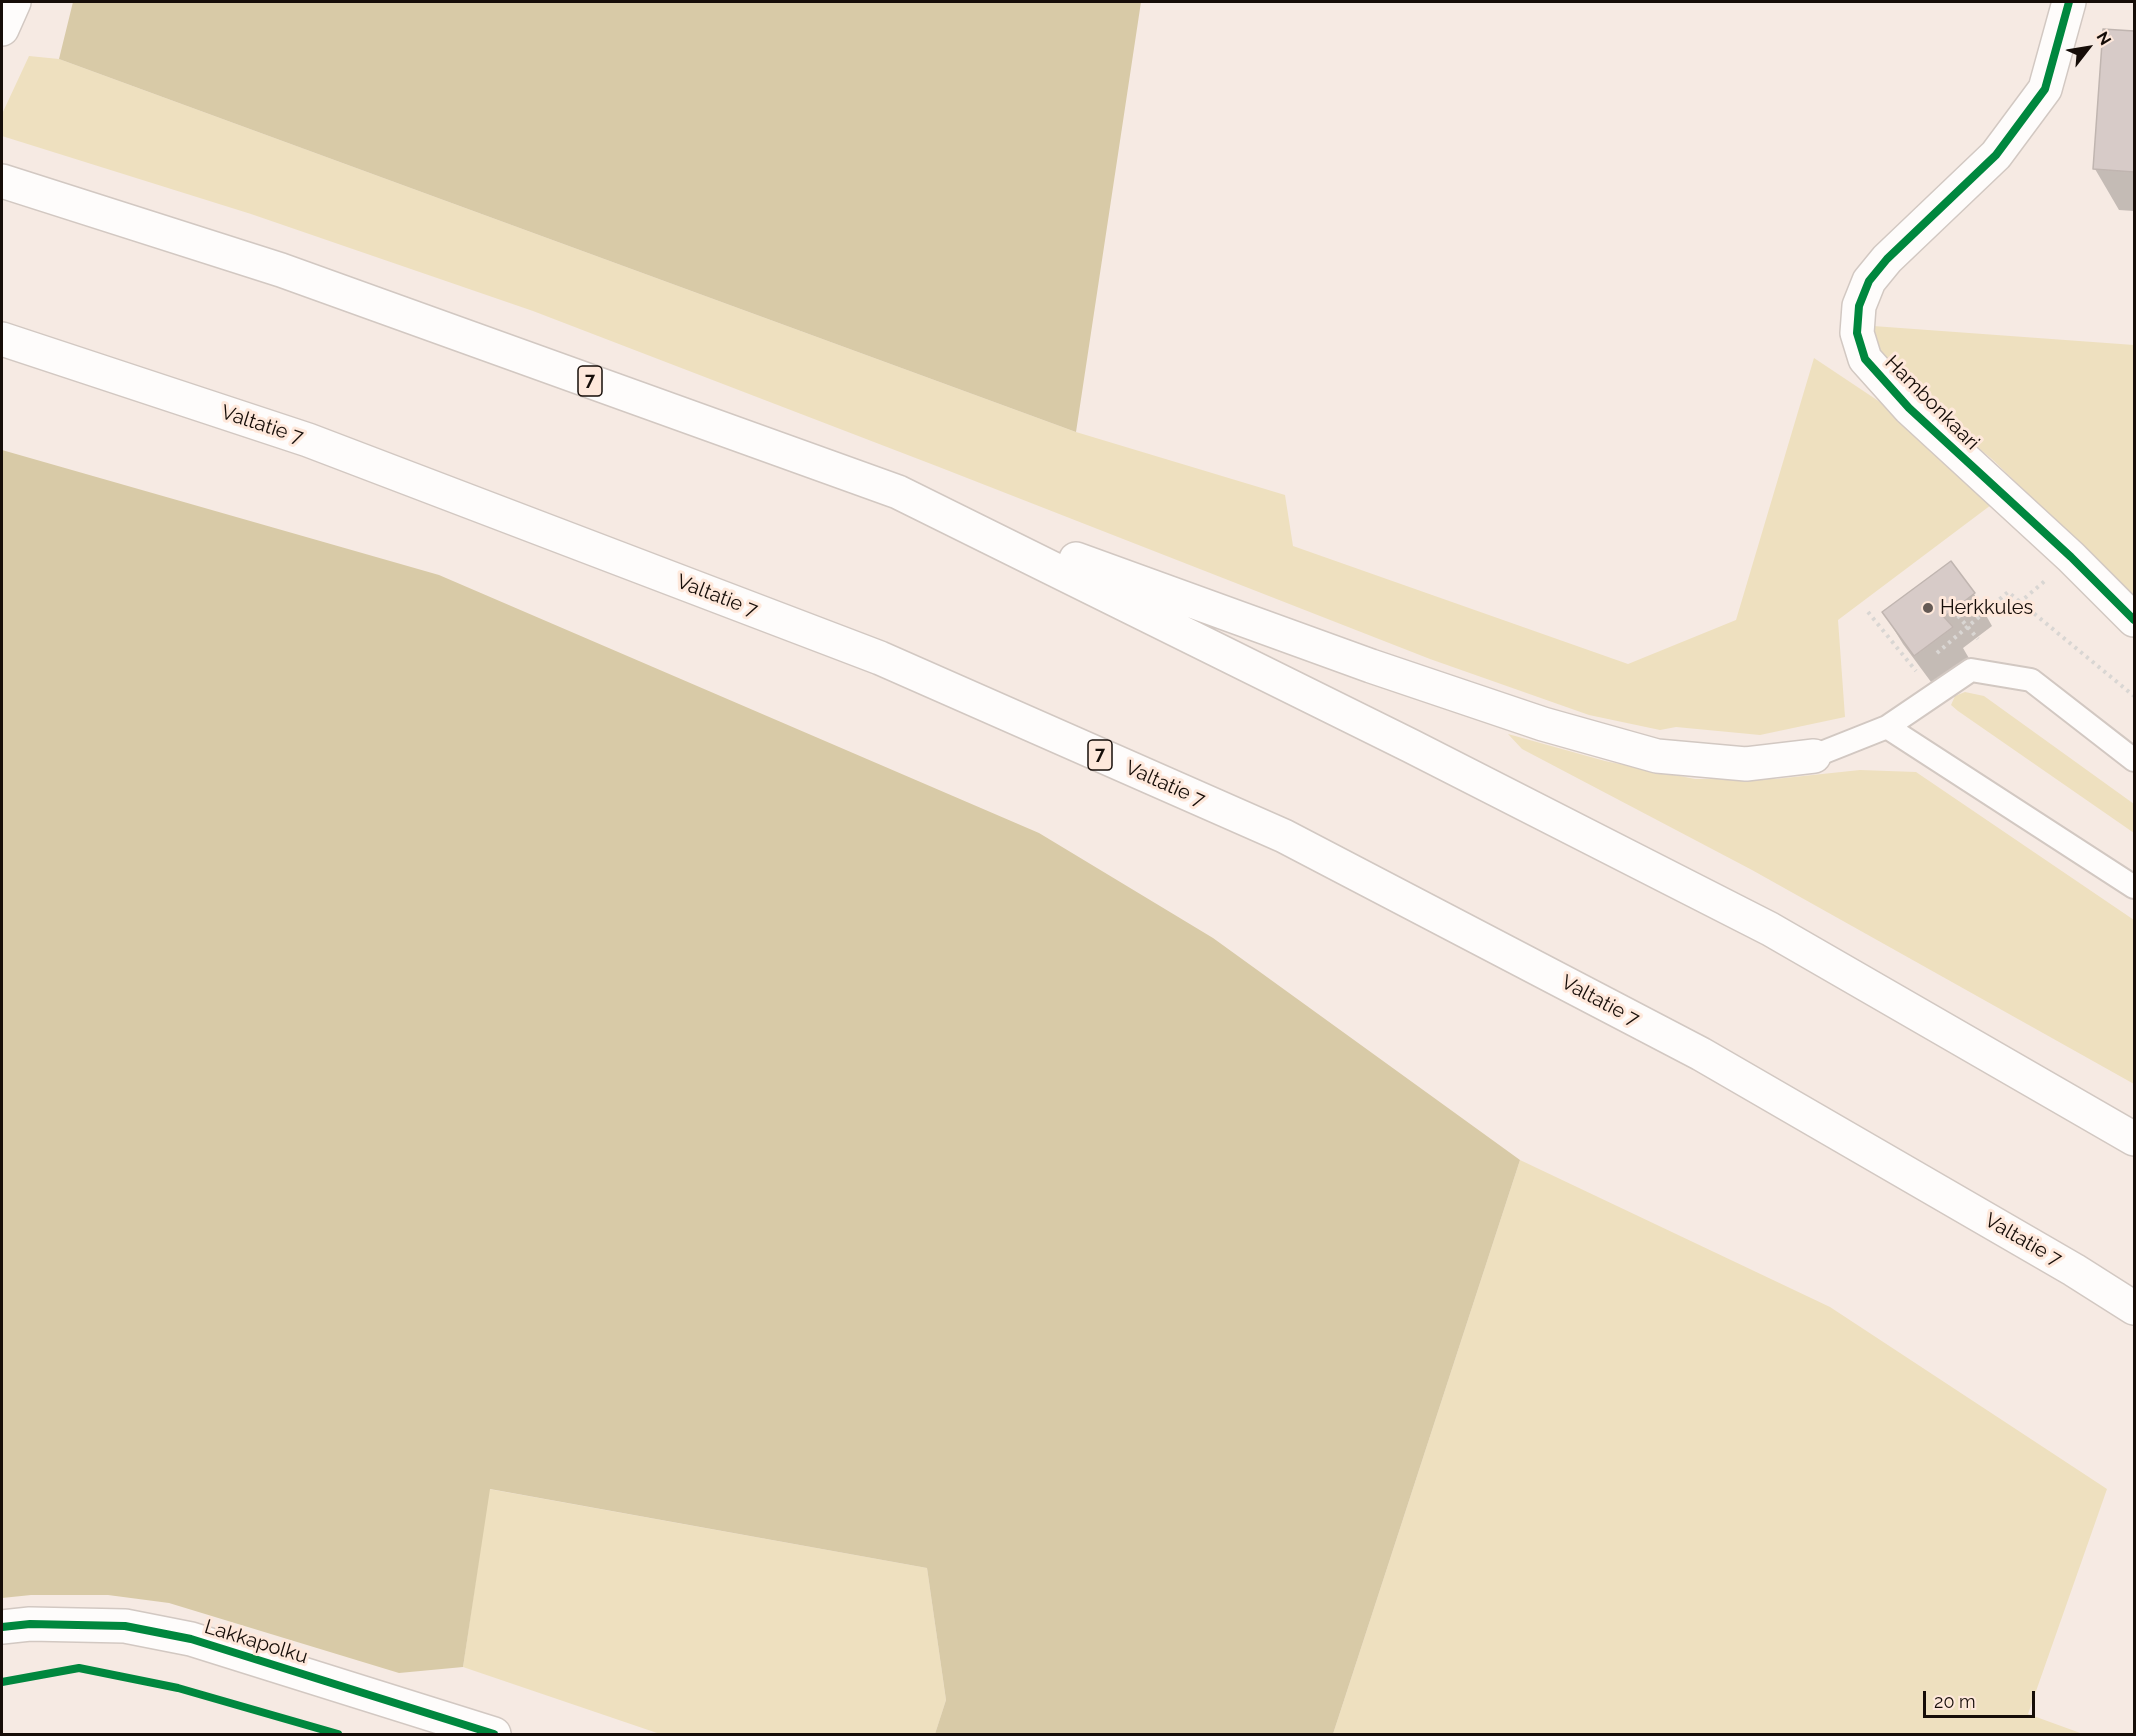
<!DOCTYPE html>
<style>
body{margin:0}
#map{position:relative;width:2136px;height:1736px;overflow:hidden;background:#f6eae3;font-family:Raleway,sans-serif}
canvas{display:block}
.frame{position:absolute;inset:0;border:3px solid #160d08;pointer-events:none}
.north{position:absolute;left:2058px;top:18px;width:60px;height:60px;-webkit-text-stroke:4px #fee8db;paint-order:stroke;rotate:59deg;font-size:16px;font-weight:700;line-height:24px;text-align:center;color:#160d08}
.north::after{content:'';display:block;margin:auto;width:21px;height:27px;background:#160d08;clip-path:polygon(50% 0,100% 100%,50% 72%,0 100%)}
.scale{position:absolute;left:1923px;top:1691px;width:112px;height:27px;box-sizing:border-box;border:3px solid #160d08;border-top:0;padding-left:8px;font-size:18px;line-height:21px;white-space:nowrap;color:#160d08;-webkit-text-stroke:4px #fee8db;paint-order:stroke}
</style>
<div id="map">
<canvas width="2136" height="1736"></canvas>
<div class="frame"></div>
<div class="north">N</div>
<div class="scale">20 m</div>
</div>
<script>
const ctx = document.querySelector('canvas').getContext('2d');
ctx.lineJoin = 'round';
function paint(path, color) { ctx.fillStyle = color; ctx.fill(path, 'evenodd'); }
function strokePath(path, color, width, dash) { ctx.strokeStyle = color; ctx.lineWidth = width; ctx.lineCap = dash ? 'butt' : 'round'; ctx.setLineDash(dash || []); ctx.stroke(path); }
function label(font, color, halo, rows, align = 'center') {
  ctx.font = font + ' Raleway,sans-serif'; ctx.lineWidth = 6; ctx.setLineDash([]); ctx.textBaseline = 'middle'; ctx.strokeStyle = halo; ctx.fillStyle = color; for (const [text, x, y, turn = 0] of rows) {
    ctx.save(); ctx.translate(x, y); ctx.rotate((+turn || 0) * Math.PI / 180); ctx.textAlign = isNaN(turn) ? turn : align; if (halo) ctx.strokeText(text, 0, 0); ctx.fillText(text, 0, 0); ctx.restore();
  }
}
const green = new Path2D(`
 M29 56 59 59 1076 432 1285 495 1293 546 1628 664 1736 620 1814 358 1886 406 1991 505 1838 620 1845 717 1760 735 1676 727 1660 730 1589 715 1430 659 939 467 533 311 251 214 2 136V114Z
 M1873 326 2134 345V598L1992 459 1930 409 1873 345Z
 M1965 692 1984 696 2134 804V833L1958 711 1951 705 1955 696Z
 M1508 734 1605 761 1695 779H1775L1860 770 1916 772 2134 920V1084L1752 870 1522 749Z
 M1520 1160 1830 1307 2107 1489 2028 1714 2083 1734H1333Z
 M489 1489 927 1568 946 1700 935 1734H660L463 1667Z`);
const forest = new Path2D(`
 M73 2H1141L1076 432 59 59Z
 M2 450 439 575 1039 833 1213 938 1520 1160 1333 1734H935L946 1700 927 1568 490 1489 463 1667 399 1673 169 1603 108 1595H31L2 1598Z`);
const shadow = new Path2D(`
 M2105 30 2134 32V211L2119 210 2095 169Z
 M1951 563 1974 594 1992 626 1963 648 1970 660 1934 686 1903 644 1884 613Z`);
const building = new Path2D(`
 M2103 29 2134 31V172L2093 169Z
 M1951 561 1975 593 1944 617 1953 627 1914 656 1882 612Z`);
const path = new Path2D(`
 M2019 603 2046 580
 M1953 610 1978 639
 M1868 612 1916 671
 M1937 653 2008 592 2134 696`);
const service = new Path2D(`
 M1887 727 1971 670 2031 680 2134 760
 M1814 756 1887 727 2134 887`);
const minor = new Path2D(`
 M2069 2 2045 89 1996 155 1887 259 1869 281 1859 306 1857 333 1865 359 1909 408 2071 557 2134 620
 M2 1627 30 1624 125 1626 191 1639 494 1734`);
const tertiary = new Path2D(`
 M2 29 14 2`);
const motorway = new Path2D(`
 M2 181 281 270 898 492 1411 746 1770 929 2134 1139
 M2 339 308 440 880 658 1284 836 1701 1054 2074 1270 2134 1308
 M1076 559 1371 666 1543 724 1657 756 1746 764 1814 756`);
const cycleway = new Path2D(`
 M2069 2 2045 89 1996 155 1887 259 1869 281 1859 306 1857 333 1865 359 1909 408 2071 557 2134 620
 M2 1627 30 1624 125 1626 191 1639 494 1734
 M2 1682 79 1668 178 1688 338 1734`);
const markers = [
 [1928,608,6,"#645a55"]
];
const shields = [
 [590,381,24],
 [1100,755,24]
];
const shieldNames = [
 ["7",590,381],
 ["7",1100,755]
];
const streetNames = [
 ["Hambonkaari",1932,403,45],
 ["Valtatie 7",262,425,18],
 ["Valtatie 7",717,596,21],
 ["Valtatie 7",1165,784,24],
 ["Valtatie 7",1600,1001,28],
 ["Valtatie 7",2023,1240,30],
 ["Lakkapolku",256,1642,17]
];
const poiNames = [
 ["Herkkules",1940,608]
];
paint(green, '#eee0bf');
paint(forest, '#d8caa7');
paint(shadow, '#0003');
paint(building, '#d7cbc8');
strokePath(building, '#c0b5b0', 1.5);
strokePath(service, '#d2c8c2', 26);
strokePath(minor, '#d2c8c2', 36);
strokePath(tertiary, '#d2c8c2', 36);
strokePath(motorway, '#d2c8c2', 36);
strokePath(path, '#d9d6d3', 4, [3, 4.5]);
strokePath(service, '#fefcfb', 22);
strokePath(minor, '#fefcfb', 33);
strokePath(tertiary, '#fefcfb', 33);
strokePath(motorway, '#fefcfb', 33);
strokePath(cycleway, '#00873e', 8);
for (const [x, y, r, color] of markers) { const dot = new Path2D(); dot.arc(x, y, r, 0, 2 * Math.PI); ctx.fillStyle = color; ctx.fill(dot); strokePath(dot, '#fee8db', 2); }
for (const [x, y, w] of shields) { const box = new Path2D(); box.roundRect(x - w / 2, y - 15, w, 30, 4.5); ctx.fillStyle = '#fee8db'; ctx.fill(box); strokePath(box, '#160d08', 1.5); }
label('bold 18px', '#160d08', null, shieldNames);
label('20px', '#160d08', '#fee8db', streetNames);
label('20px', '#160d08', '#fee8db', poiNames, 'left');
</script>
